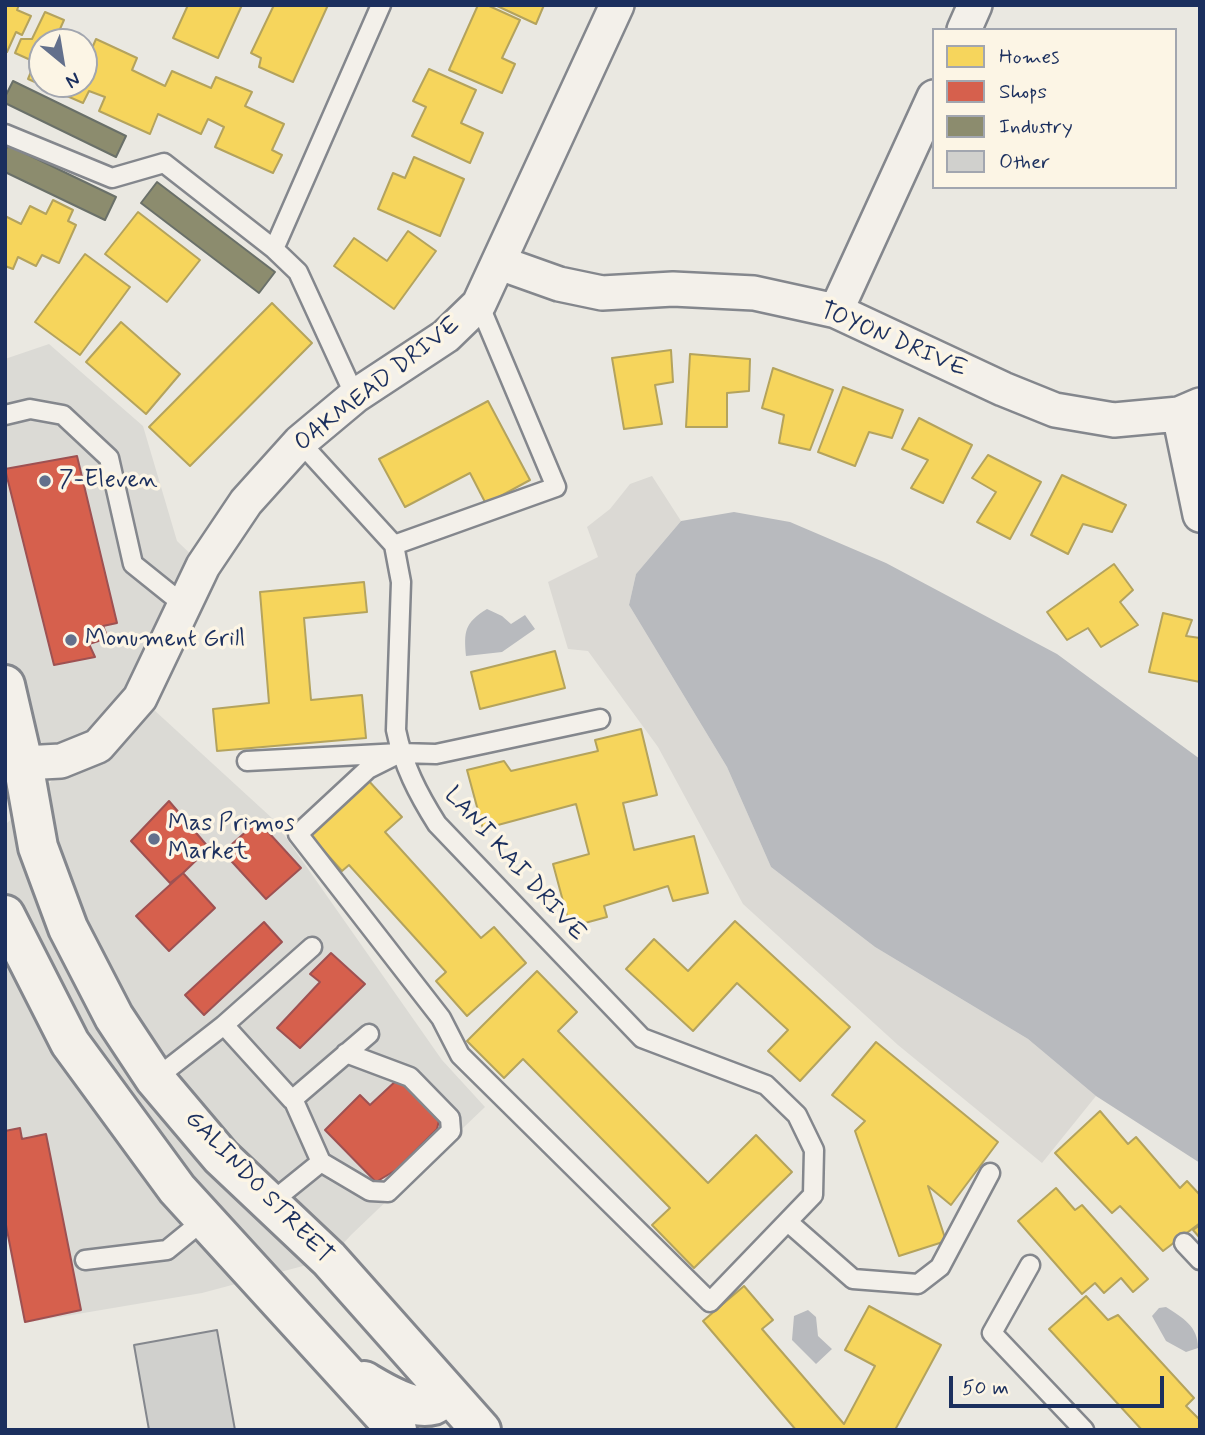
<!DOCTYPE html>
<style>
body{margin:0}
#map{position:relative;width:1205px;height:1435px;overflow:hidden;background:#eae8e1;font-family:Mynerve,sans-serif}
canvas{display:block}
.frame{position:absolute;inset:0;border:7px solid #1b2f5e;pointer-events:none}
.legend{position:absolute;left:932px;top:28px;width:245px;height:161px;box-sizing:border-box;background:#fcf5e5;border:2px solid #a2a6af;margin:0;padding:9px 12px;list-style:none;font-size:21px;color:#1b2f5e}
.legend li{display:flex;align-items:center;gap:14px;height:35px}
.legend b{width:35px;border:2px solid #a2a6af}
.north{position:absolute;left:28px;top:28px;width:70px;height:70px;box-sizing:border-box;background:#fcf5e5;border:2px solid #a2a6af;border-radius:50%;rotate:150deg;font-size:19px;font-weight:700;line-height:28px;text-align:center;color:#1b2f5e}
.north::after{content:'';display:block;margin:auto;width:24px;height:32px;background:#63708c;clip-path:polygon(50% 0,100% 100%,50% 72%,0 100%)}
.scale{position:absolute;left:949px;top:1376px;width:215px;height:32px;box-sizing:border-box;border:4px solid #1b2f5e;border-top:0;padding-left:9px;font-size:21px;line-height:24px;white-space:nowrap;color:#1b2f5e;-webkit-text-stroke:5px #fcf5e5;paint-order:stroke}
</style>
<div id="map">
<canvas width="1205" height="1435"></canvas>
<div class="frame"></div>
<ul class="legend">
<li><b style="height:19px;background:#f6d55c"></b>Homes</li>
<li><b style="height:19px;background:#d6604d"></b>Shops</li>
<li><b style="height:19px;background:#8c8c6e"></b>Industry</li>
<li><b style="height:19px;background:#d0d0cd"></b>Other</li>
</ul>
<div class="north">N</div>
<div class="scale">50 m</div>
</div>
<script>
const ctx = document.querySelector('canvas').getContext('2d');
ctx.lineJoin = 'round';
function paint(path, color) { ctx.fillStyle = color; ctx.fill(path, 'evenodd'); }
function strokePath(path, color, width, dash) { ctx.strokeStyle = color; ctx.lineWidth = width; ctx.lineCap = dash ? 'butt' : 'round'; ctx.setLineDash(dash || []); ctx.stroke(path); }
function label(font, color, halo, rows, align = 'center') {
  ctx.font = font + ' Mynerve,sans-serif'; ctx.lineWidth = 7; ctx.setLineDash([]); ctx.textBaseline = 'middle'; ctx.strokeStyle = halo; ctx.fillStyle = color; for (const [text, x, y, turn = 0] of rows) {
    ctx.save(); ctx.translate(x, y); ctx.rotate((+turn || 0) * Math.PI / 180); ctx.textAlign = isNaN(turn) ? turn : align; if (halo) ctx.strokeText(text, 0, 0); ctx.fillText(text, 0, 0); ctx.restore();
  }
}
const built = new Path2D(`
 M49 344 143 426 177 541 203 566 141 698 273 819 442 1060 485 1107 351 1235 329 1259 202 1293 24 1323 5 1227V825L80 754 23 763 5 685V359Z`);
const green = new Path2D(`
 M652 476 681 521 636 574 629 605 727 767 771 867 875 947 1028 1039 1096 1096 1042 1163 898 1045 743 904 658 747 588 651 568 649 548 582 598 557 587 527 610 509 630 484Z`);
const water = new Path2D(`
 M734 512 790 522 886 563 1057 654 1200 759V1163L1096 1096 1028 1039 875 947 771 867 727 767 629 605 636 574 681 521Z
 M487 609 502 616 511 624 525 615 535 629 502 652 466 656C464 632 464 623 487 609Z
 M1166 1307C1183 1318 1198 1326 1198 1348L1186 1352 1166 1341 1152 1316 1159 1308Z
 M808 1310 816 1317 818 1336 832 1349 816 1364 792 1340 794 1316Z`);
const homes = new Path2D(`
 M5 5H19L17 10 31 16 22 35 16 32 7 52 5 51Z
 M188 5H242L218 58 173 38Z
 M274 5H328L293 82 259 67 261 58 251 53Z
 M478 5H487L520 20 502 58 515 64 502 93 449 70Z
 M495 5H544L536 24Z
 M45 12 64 20 56 38 65 42H42V84H84V51L90 53 96 39 137 58 132 70 165 86 172 71 211 88 216 77 252 92 245 106 284 124 272 150 282 155 273 173 215 147 224 127 208 119 201 134 158 114 150 134 99 111 105 97 89 91 83 103 28 79 35 62 15 53 21 39H32Z
 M429 69 476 90 461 123 483 133 470 163 412 136 426 107 413 101Z
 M414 157 464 179 440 236 378 209 393 173 405 178Z
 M53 200 73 210 68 221 76 225 59 263 42 255 36 266 18 257 13 269 5 266V216L21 224 30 206 46 214Z
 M138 212 200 260 167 302 105 254Z
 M408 231 436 251 394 309 334 266 354 238 387 261Z
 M85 254 130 287 80 355 35 322Z
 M272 303 312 343 190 466 149 427Z
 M121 322 180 374 146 414 86 362Z
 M671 350 673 382 655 385 662 424 624 429 612 358Z
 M690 354 750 359 749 391 727 393V427H686Z
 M773 368 833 390 810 450 779 443 784 415 762 408Z
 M843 387 903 410 892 438 869 432 855 466 818 452Z
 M488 401 530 480 486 504 470 473 405 507 379 459Z
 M919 418 972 445 943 503 911 488 928 460 902 449Z
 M988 455 1041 482 1010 539 977 522 996 492 972 478Z
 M1062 475 1126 505 1112 532 1083 524 1068 554 1031 535Z
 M1114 564 1133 590 1120 602 1138 625 1101 647 1088 628 1067 640 1047 612Z
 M364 582 367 612 304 618 311 700 362 695 366 738 217 751 213 709 269 703 260 592Z
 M1163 613 1192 620 1186 636 1200 638V682L1149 672Z
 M555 651 565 688 480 709 471 672Z
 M641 729 657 795 623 803 634 850 694 836 708 893 673 901 668 886 604 906 607 917 570 927 553 864 589 854 576 804 483 829 467 770 504 761 511 771 598 751 595 740Z
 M367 779 402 817 385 832 481 938 494 927 526 963 467 1016 436 981 446 972 349 865 342 871 308 833Z
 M735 921 850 1027 800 1081 768 1051 788 1030 737 983 693 1031 626 969 654 939 688 971Z
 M537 971 577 1012 558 1031 708 1183 756 1135 792 1172 694 1268 652 1225 670 1208 523 1059 504 1078 467 1041Z
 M876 1042 998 1142 951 1205 928 1186 946 1241 899 1256 855 1131 865 1121 832 1095Z
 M1100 1111 1128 1144 1136 1137 1180 1188 1187 1181 1200 1195V1223L1163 1251 1120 1206 1112 1213 1055 1153Z
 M1056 1188 1075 1210 1082 1205 1148 1279 1133 1292 1121 1278 1104 1293 1095 1283 1082 1294 1018 1221Z
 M1200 1225V1238L1193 1230Z
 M744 1286 773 1320 762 1329 844 1424 875 1366 845 1350 869 1306 941 1345 895 1430H796L703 1321Z
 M1086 1296 1108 1320 1118 1315 1194 1398 1186 1406 1200 1420V1430H1142L1049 1329Z`);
const shops = new Path2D(`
 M77 456 117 623 103 626 108 638 89 644 95 657 54 665 5 469Z
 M169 801 209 848 183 873 170 883 131 841Z
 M258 821 301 868 266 899 223 852Z
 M183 873 215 908 169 951 136 916Z
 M264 922 282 942 204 1015 185 995Z
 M331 953 365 984 300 1048 277 1028 320 982 310 974Z
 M399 1078 440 1116 437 1129 396 1170 376 1182 325 1130 360 1095 370 1105Z
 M20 1128 22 1139 46 1134 81 1310 25 1322 5 1220V1131Z`);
const industry = new Path2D(`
 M13 81 126 136 116 157 5 103V97Z
 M8 145 116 197 105 220 5 172V151Z
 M157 182 275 272 259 293 141 203Z`);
const building = new Path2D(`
 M217 1330 235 1430H149L134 1345Z`);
const lane = new Path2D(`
 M5 134 112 178 164 163 274 249 298 272 355 396
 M274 249 381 5
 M5 415 30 409 63 415 109 458 133 564 184 605
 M300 442 394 545 401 582 396 730C403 765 418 794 437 824L642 1038 766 1085 797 1115 814 1150 813 1195 710 1302 460 1055 441 1018 298 834 368 769 400 753
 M394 545 556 487 479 304
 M247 761 400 753 436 754 600 719
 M224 1025 292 1100 369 1034
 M155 1079 224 1025 312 947
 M293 1099 321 1162
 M269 1204 321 1162 370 1191 388 1192 451 1131 450 1118 410 1077 346 1053
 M788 1222 853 1279 918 1284 940 1267 990 1173
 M1184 1243 1200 1260
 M85 1260 167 1250 205 1219
 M1030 1265 992 1333 1084 1430`);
const street = new Path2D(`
 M964 30 975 5
 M500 263 559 284 602 293 673 289 754 293 836 311 1003 389 1055 410 1114 420 1179 414 1200 405
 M836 311 934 97
 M1179 414 1200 515
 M23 763 61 761 98 746 140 698 203 566 246 502 300 442 355 396 446 336 479 304 617 5`);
const secondary = new Path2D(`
 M5 685 23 763 38 847 68 928 114 1017 155 1079 221 1157 329 1259 481 1430
 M5 915 70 1043 177 1189 397 1430
 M364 1381C381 1391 412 1411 433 1405 438 1403 444 1398 448 1395`);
const markers = [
 [45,481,7,"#63708c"],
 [71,640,7,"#63708c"],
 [154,839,7,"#63708c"]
];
const streetNames = [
 ["TOYON DRIVE",893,341,23],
 ["OAKMEAD DRIVE",378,385,-38],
 ["LANI KAI DRIVE",514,865,48],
 ["GALINDO STREET",258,1188,46]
];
const poiNames = [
 ["7-Eleven",59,481],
 ["Monument Grill",85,640],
 ["Mas Primos",168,825],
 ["Market",168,853]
];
paint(built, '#dbdad5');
paint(green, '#dbd9d4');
paint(water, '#b8babe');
paint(homes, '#f6d55c');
strokePath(homes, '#b4a35d', 2);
paint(shops, '#d6604d');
strokePath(shops, '#9e5152', 2);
paint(industry, '#8c8c6e');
strokePath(industry, '#6a7069', 2);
paint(building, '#d0d0cd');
strokePath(building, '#84878d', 2);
strokePath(lane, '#84878d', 23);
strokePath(street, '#84878d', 38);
strokePath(secondary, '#84878d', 44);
strokePath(lane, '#f3f0ea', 18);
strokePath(street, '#f3f0ea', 33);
strokePath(secondary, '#f3f0ea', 38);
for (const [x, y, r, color] of markers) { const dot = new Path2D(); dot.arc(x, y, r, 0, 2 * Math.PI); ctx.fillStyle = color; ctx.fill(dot); strokePath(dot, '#fcf5e5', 2.5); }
label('24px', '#1b2f5e', '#fcf5e5', streetNames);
label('24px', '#1b2f5e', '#fcf5e5', poiNames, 'left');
</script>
